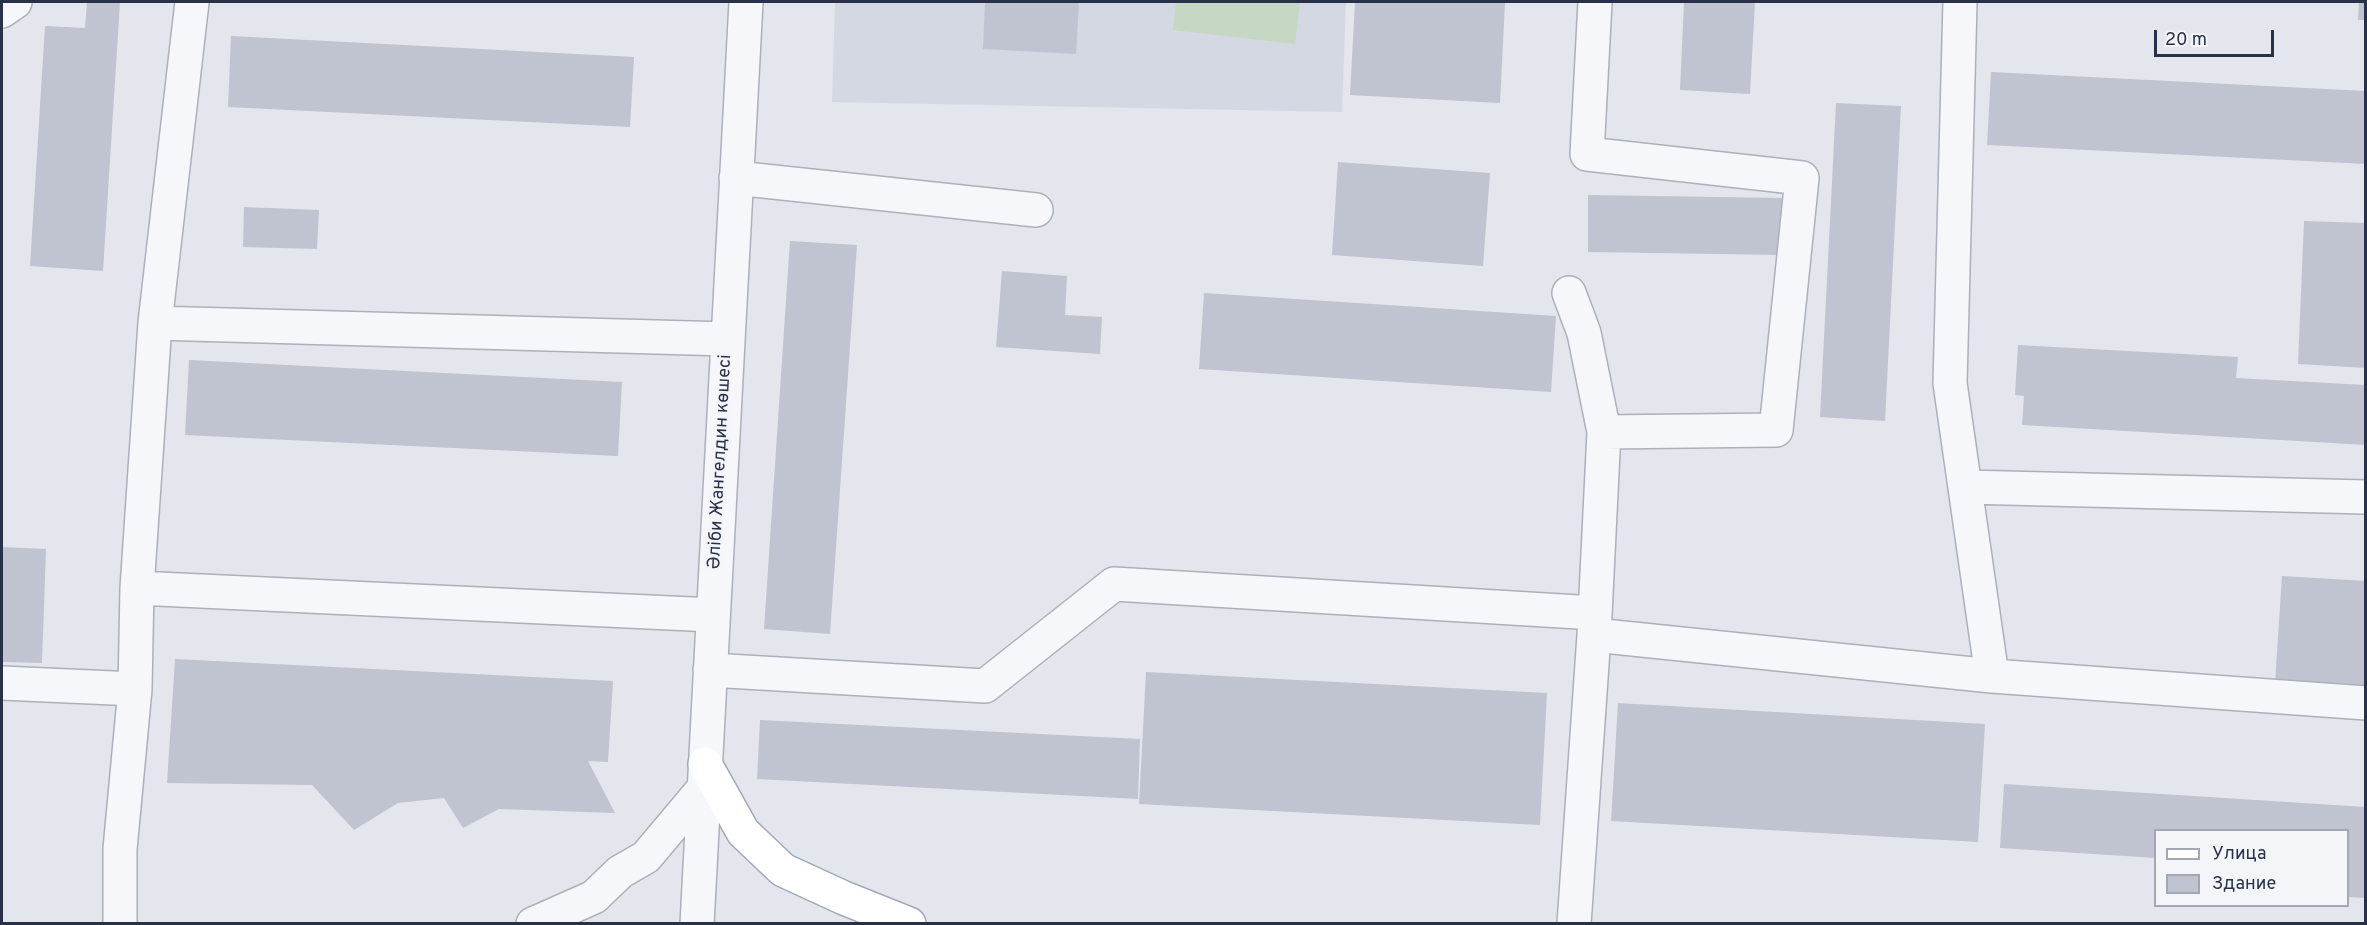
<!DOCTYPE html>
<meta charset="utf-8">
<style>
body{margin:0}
#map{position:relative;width:2367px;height:925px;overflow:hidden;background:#e3e6ec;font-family:Overpass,sans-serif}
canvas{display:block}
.frame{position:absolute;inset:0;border:3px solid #283147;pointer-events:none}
.legend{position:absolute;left:2154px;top:829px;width:195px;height:78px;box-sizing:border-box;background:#f3f5f9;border:2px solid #a2a7b2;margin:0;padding:8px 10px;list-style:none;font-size:18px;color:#283147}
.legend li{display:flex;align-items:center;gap:12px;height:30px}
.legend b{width:30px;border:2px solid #a2a7b2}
.scale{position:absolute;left:2154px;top:30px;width:120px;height:27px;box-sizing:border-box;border:3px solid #283147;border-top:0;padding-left:8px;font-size:18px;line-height:21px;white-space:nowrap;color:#283147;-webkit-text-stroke:4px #f3f5f9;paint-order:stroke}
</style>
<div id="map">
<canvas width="2367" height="925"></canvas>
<div class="frame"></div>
<ul class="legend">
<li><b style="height:8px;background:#fff"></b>Улица</li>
<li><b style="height:16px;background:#bfc4d0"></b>Здание</li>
</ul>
<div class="scale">20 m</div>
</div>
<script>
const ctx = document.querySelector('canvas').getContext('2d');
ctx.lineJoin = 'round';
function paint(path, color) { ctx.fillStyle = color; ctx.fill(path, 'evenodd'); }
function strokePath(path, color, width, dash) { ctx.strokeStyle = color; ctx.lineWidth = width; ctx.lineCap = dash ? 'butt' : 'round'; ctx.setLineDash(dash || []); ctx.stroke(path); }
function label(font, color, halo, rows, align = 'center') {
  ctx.font = font + ' Overpass,sans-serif'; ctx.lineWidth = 5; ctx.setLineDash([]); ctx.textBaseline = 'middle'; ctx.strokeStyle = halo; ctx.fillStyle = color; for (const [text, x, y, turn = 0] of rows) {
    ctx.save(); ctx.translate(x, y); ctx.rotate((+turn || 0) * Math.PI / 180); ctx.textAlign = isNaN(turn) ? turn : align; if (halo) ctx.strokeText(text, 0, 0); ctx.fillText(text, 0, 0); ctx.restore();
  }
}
const built = new Path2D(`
 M835 2H1346L1342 112 832 102Z`);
const green = new Path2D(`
 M1176 2H1300L1295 44 1173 30Z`);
const building = new Path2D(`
 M87 2H120L103 271 30 266 45 26 85 28Z
 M985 2H1079L1076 54 983 49Z
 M1355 2H1505L1500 103 1350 95Z
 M1684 2H1755L1750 94 1680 90Z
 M2359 2H2366V20H2358Z
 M231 36 634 57 630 127 228 107Z
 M1991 72 2366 91V164L1987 145Z
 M1836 103 1901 106 1885 421 1820 417Z
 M1338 162 1490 173 1483 266 1332 255Z
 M1588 195 1783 198 1782 255 1588 252Z
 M244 207 319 210 317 249 243 247Z
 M2304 221 2366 223V368L2298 364Z
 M790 241 857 245 830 634 764 629Z
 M1002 271 1067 276 1065 315 1102 317 1100 354 996 347Z
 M1204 293 1556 316 1551 392 1199 369Z
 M2018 345 2238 357 2236 378 2366 385V445L2022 425 2024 396 2015 395Z
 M189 360 622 382 618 456 185 435Z
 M2 547 46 549 42 663 2 662Z
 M2282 576 2366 581V689L2275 683Z
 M175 659 613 681 608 762 588 761 615 813 499 809 463 828 444 798 398 803 354 830 312 785 167 783Z
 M1146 672 1547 693 1540 825 1139 804Z
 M1618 703 1985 724 1978 842 1611 821Z
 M760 720 1140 739 1138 799 757 779Z
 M2004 784 2366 807V898L2348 897V830H2156V858L2000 848Z`);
const minor = new Path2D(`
 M1595 2 1587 154 1802 178 1776 430 1604 432
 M1960 2 1950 383 1992 676
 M2 11 15 2
 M736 178 1036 210
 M1569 293 1584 333 1604 432 1594 635 1574 924
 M155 323 727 339
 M1966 487 2366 497
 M137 588 713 615
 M1594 635 1992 676 2366 703
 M710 670 985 686 1114 584 1595 613
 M2 683 135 689
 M120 924V849L135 689 137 588 155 323 192 2
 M533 924 594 897 620 872 646 857 704 788
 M697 924 746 2`);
const major = new Path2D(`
 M705 764 743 832 783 870 844 898 909 924`);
const streetNames = [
 ["Әліби Жангелдин көшесі",721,462,-87]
];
paint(built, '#d4d8e2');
paint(green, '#c6d7c3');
paint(building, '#bfc4d0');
strokePath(minor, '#abb0ba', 36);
strokePath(major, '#a0a8b9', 36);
strokePath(minor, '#f6f7fa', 33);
strokePath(major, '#fff', 33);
label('18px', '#283147', '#f3f5f9', streetNames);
</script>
